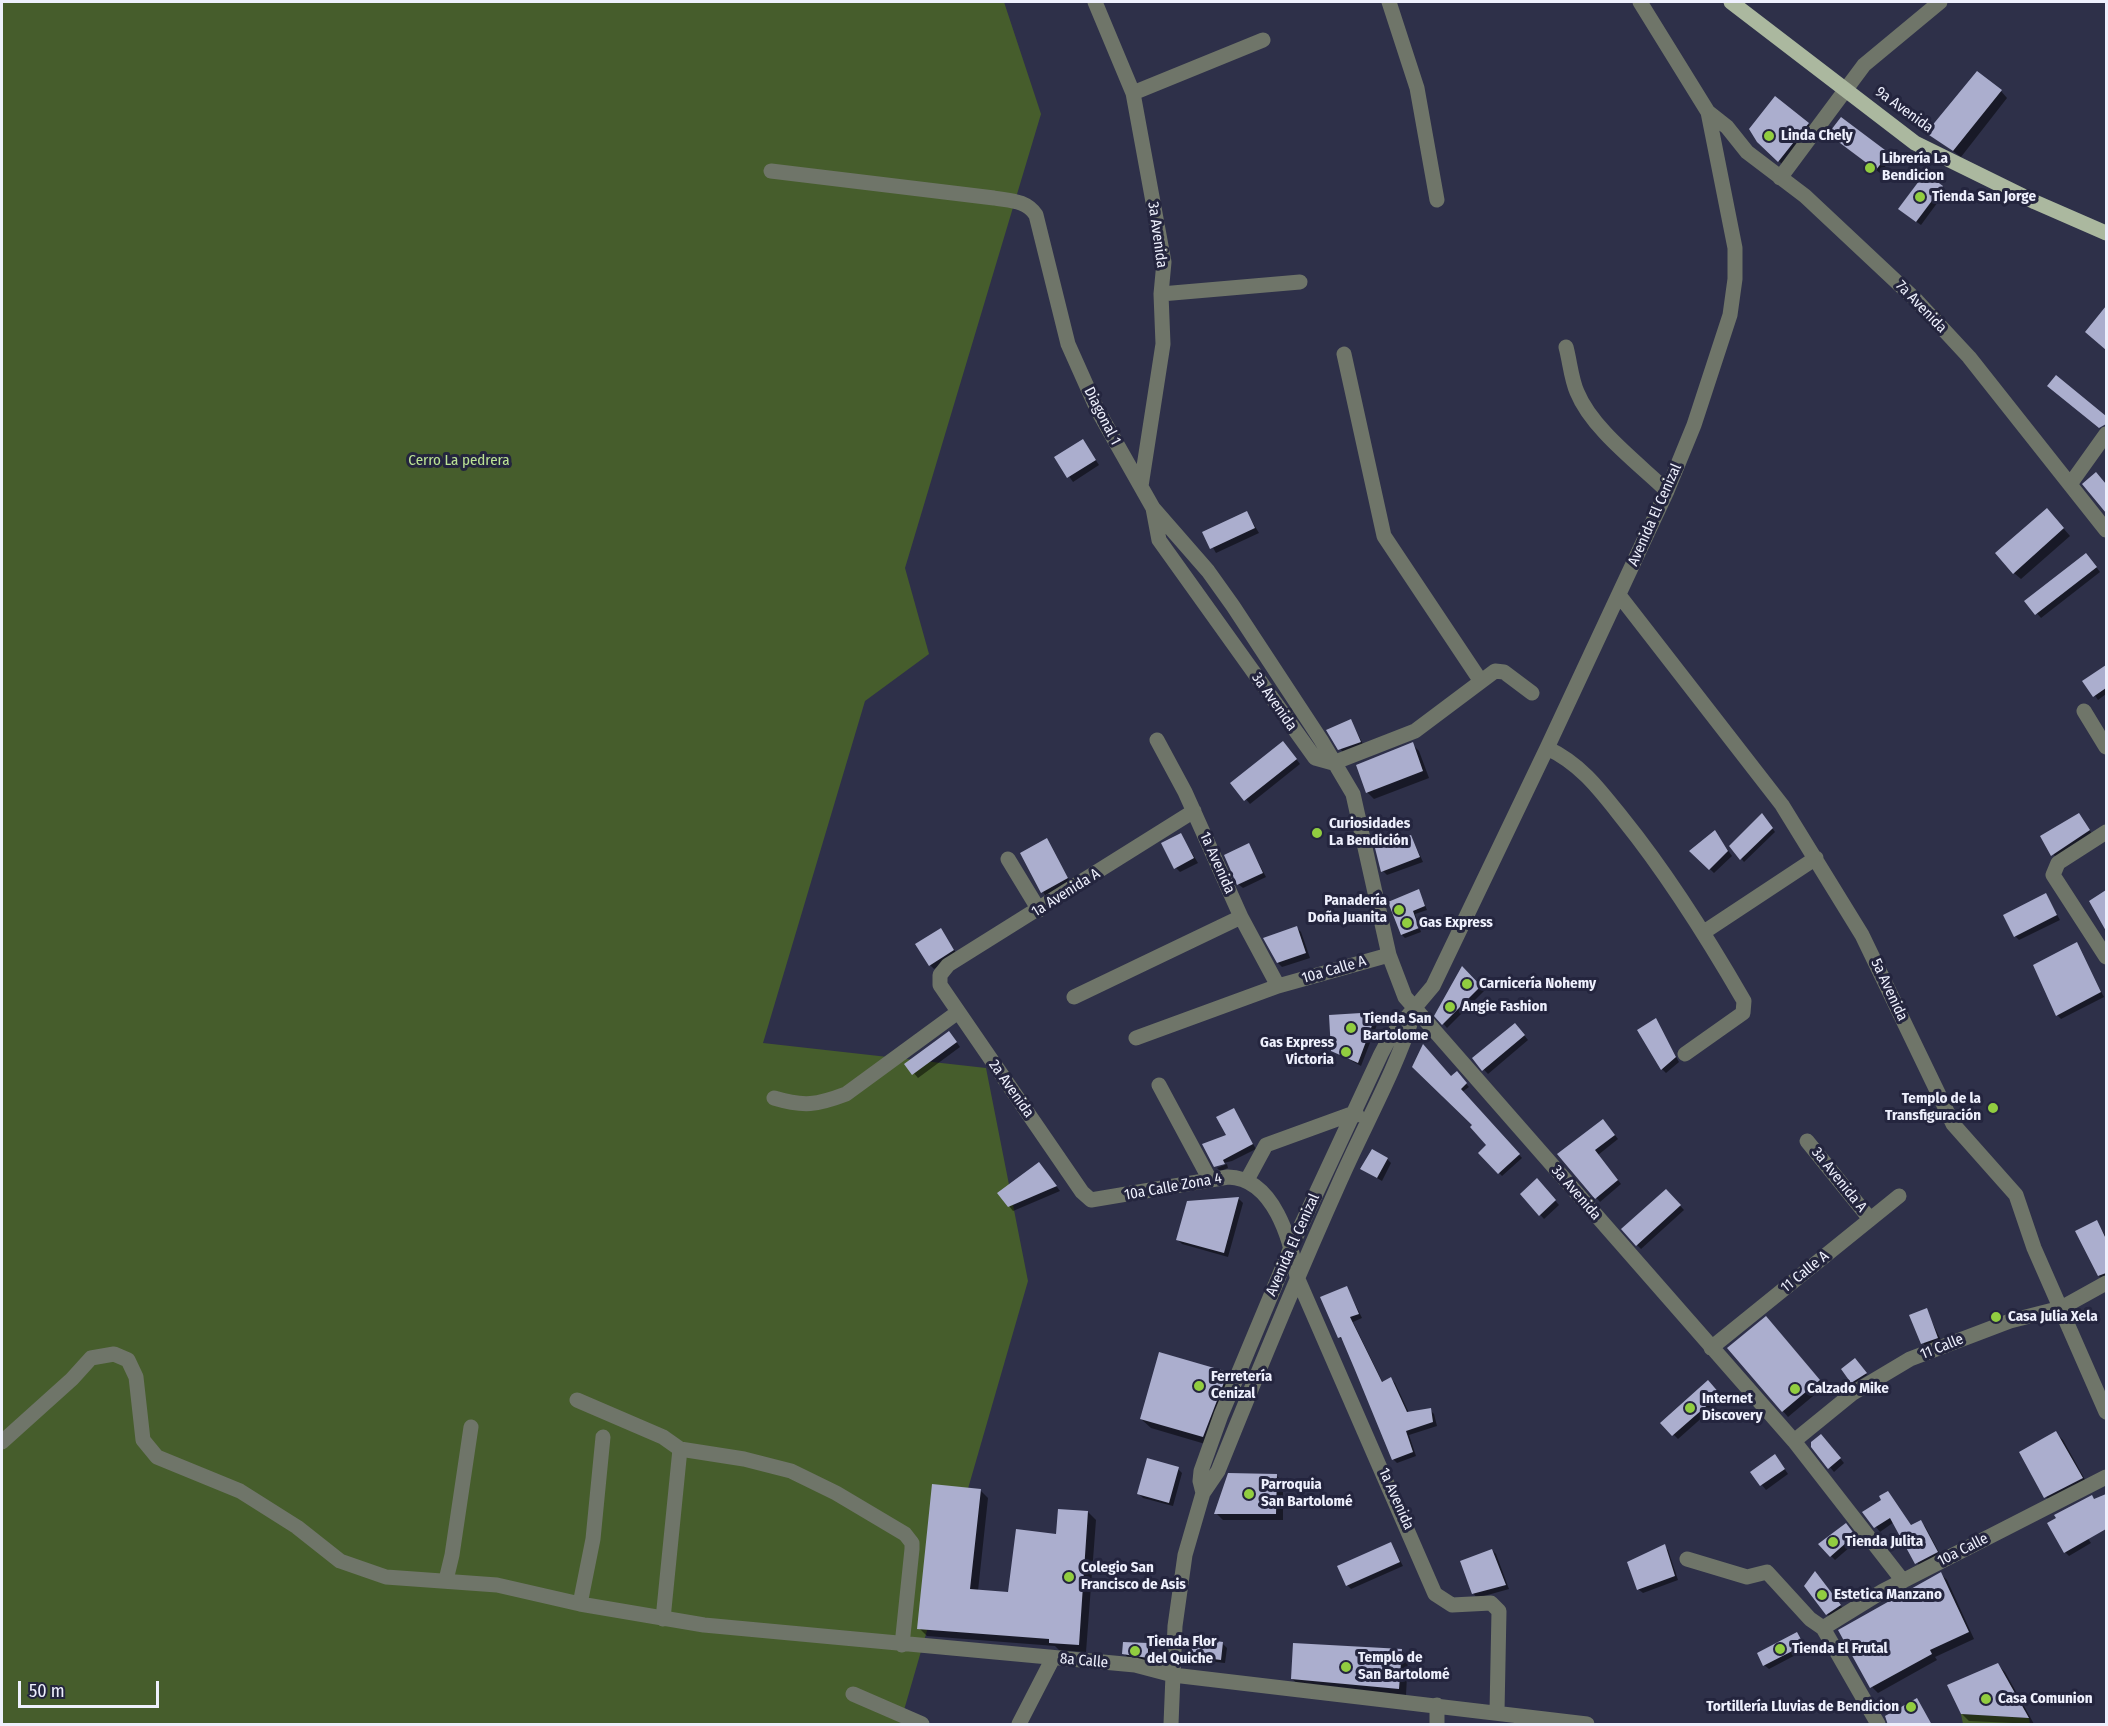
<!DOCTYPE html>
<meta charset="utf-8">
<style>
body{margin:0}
#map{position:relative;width:2108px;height:1726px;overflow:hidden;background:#2e3049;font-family:"Fira Sans Condensed",sans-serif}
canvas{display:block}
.frame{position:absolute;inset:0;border:3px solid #eef0fd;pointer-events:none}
.scale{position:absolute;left:18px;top:1681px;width:141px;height:27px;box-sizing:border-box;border:3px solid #eef0fd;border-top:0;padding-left:8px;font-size:18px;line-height:21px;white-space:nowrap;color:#eef0fd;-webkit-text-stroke:4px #24253e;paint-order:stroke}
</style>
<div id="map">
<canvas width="2108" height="1726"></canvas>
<div class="frame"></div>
<div class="scale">50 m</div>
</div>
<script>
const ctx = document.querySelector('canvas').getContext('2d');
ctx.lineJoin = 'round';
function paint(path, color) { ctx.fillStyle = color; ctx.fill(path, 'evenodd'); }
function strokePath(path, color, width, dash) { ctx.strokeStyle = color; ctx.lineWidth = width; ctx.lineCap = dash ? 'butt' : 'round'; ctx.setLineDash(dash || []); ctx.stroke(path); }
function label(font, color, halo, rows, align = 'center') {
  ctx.font = font + ' "Fira Sans Condensed",sans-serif'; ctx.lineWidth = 6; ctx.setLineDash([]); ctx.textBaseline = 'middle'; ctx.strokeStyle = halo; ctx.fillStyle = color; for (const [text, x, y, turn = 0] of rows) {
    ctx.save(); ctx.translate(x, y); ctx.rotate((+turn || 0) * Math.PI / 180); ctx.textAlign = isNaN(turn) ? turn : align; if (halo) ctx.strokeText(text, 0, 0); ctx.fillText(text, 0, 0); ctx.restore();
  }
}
const green = new Path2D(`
 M2 2H1004L1041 114 905 568 929 654 865 701 763 1043 986 1068 1028 1281 900 1724H2Z
 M1961 1714 2029 1718 2030 1724H1963Z`);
const shadow = new Path2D(`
 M2001 91 2007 98 1961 157 1928 133Z
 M1808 124 1812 128 1783 165 1758 141Z
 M1834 138 1888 154 1892 158 1880 173Z
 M1942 187 1946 191 1921 225 1904 213Z
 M2106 309V349L2087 332Z
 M1083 441 1099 465 1073 482 1056 458Z
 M1247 513 1259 533 1216 553 1204 532Z
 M2053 516 2070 536 2021 579 2014 573Z
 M2090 559 2100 572 2041 618 2026 601Z
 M2106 667V694L2098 700 2085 681Z
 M1351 721 1364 746 1344 754 1328 731Z
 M1412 744 1419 751 1429 778 1374 799 1367 792Z
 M1287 747 1300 764 1250 804 1232 783Z
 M1765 818 1775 832 1744 862 1731 846Z
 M2082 818 2092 834 2056 858 2042 836Z
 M1715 832 1732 856 1714 873 1691 851Z
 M1181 835 1198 863 1180 872 1176 868Z
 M1411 836 1423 862 1387 875 1383 871Z
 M1046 840 1071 883 1046 897 1022 853Z
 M1249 845 1266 877 1243 888 1238 884Z
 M1419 891 1427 910 1415 914 1421 932 1405 938 1402 935Z
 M2046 895 2060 920 2019 940 2015 936Z
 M1297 928 1301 932 1310 958 1282 967 1278 963Z
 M940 930 957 954 934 969 930 965Z
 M2076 944 2104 997 2061 1019 2057 1015Z
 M1462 969 1484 991 1447 1028 1436 1015Z
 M1377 1013 1380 1017 1361 1066 1332 1050 1331 1016Z
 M1656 1020 1679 1062 1666 1073 1662 1069Z
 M1519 1029 1528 1040 1488 1074 1474 1059Z
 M953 1037 960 1047 918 1078 906 1064Z
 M1459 1076 1469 1087 1462 1092 1522 1158 1502 1176 1481 1153 1489 1145 1474 1125 1451 1078Z
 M1233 1110 1256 1149 1232 1161 1215 1165 1228 1136Z
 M1607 1125 1618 1139 1598 1155 1621 1184 1600 1202 1559 1155Z
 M1387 1159 1391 1163 1382 1181 1362 1169Z
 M1227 1164 1228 1168 1220 1171 1217 1168Z
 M1043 1168 1060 1191 1013 1211 1009 1206Z
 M1537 1180 1559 1205 1544 1219 1522 1194Z
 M1666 1191 1684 1210 1641 1249 1637 1245Z
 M1239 1199 1243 1203 1228 1257 1182 1244 1178 1240 1188 1203Z
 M2097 1222 2106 1237V1279L2103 1280 2099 1276Z
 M1347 1288 1362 1318 1353 1322 1383 1383 1391 1379 1395 1383 1409 1413 1430 1410 1434 1414 1437 1426 1409 1435 1416 1456 1397 1463 1393 1459 1344 1341 1339 1337Z
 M1926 1310 1942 1342 1926 1348 1911 1316Z
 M1771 1323 1825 1386 1788 1417 1729 1348Z
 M1160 1354 1228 1373 1237 1383 1212 1446 1151 1428 1141 1419Z
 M1857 1361 1867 1375 1854 1383 1843 1369Z
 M1708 1382 1723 1399 1678 1439 1662 1423Z
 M2056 1433 2063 1440 2088 1485 2052 1503 2046 1497Z
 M1825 1440 1844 1463 1834 1472 1812 1446Z
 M1779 1461 1788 1474 1766 1490 1752 1473Z
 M1178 1469 1182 1473 1173 1506 1143 1498 1139 1494Z
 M1276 1475 1283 1482V1520H1223L1216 1513Z
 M980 1490 988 1498 978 1591 1009 1594 1058 1536 1088 1512 1096 1520 1086 1652 1059 1650 1055 1646 927 1636 919 1628Z
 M1888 1493 1912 1527 1920 1522 1925 1526 1941 1556 1920 1567 1894 1522 1880 1532 1876 1527 1864 1513 1883 1500Z
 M2106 1495V1527L2087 1537 2091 1543 2069 1556 2065 1552 2095 1501Z
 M1850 1529 1858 1540 1835 1560 1831 1556Z
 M1391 1544 1403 1566 1351 1589 1347 1585Z
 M1664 1546 1668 1550 1678 1580 1643 1593 1638 1589Z
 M1492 1550 1496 1554 1509 1589 1477 1598 1473 1593Z
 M1941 1574 1947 1580 1974 1639 1935 1657 1937 1660 1878 1693 1872 1687Z
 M1819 1577 1844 1610 1831 1618 1827 1614Z
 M1797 1634 1807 1649 1769 1669 1764 1665Z
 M1222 1643 1227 1648 1225 1663 1197 1660 1192 1656Z
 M1148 1645 1152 1649 1151 1662 1128 1658 1124 1653Z
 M1401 1650 1408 1657 1406 1695 1299 1685 1292 1679Z
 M1998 1665 2005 1672 2034 1724 1969 1721 1962 1714Z`);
const building = new Path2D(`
 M1977 71 2002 90 1953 151 1926 133Z
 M1775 96 1809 123 1778 162 1757 142 1749 129Z
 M1841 117 1889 153 1876 170 1828 134Z
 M1925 173 1943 186 1916 222 1898 209Z
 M2106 306V350L2085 332Z
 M2056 375 2106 416V424L2099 428 2047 386Z
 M1083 439 1096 460 1067 478 1054 457Z
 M2096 472 2106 484V513L2082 484Z
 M2047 508 2064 528 2013 574 1995 553Z
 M1247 511 1255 528 1210 549 1202 532Z
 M2086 553 2097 567 2035 615 2024 601Z
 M2106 665V688L2093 697 2082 681Z
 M1351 719 1361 742 1338 750 1326 730Z
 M1283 741 1297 759 1244 801 1230 783Z
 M1413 742 1423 771 1366 793 1356 765Z
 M1762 813 1773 828 1740 860 1729 846Z
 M2079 813 2090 830 2051 856 2040 836Z
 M1715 830 1728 851 1709 870 1689 851Z
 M1181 833 1194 858 1174 869 1161 843Z
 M1411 835 1420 857 1381 872 1375 848Z
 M1047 838 1068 878 1041 893 1020 853Z
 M1249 843 1263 873 1237 885 1224 855Z
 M1419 889 1425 906 1413 911 1419 928 1401 935 1388 902Z
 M2106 890V931L2089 901Z
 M2046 893 2057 915 2014 937 2003 915Z
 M1297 926 1306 953 1277 963 1263 938Z
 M941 928 954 950 929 966 915 944Z
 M2077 942 2101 992 2056 1016 2033 965Z
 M1462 966 1481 986 1442 1025 1434 1016Z
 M1377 1012 1358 1063 1331 1051 1329 1015Z
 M1656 1018 1676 1057 1661 1070 1637 1030Z
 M1515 1023 1525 1035 1482 1071 1472 1058Z
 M949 1031 957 1042 912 1075 904 1064Z
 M1423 1044 1451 1076 1457 1071 1467 1083 1461 1089 1520 1154 1498 1174 1478 1153 1486 1145 1470 1127 1472 1125 1412 1067Z
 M1234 1108 1253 1144 1223 1160 1225 1164 1214 1167 1202 1144 1226 1135 1216 1117Z
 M1603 1119 1615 1135 1595 1150 1618 1180 1595 1199 1557 1154Z
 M1372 1149 1388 1158 1377 1178 1360 1169Z
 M1039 1162 1057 1186 1008 1207 997 1193Z
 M1537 1178 1556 1200 1539 1216 1520 1194Z
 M1666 1189 1681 1205 1636 1246 1621 1229Z
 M1239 1197 1224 1253 1176 1240 1187 1201Z
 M2097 1220 2106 1239V1273L2098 1276 2075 1231Z
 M1347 1286 1359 1314 1350 1317 1382 1382 1391 1377 1407 1412 1431 1408 1433 1422 1406 1431 1413 1452 1392 1460 1355 1370 1341 1337 1338 1338 1320 1297Z
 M1927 1308 1938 1338 1921 1344 1909 1315Z
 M1766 1316 1820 1380 1782 1412 1727 1348Z
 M1159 1352 1228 1372 1203 1437 1140 1419Z
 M1855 1358 1867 1373 1851 1383 1841 1369Z
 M1708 1380 1720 1394 1672 1436 1660 1423Z
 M2056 1431 2083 1478 2044 1498 2019 1452Z
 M1821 1434 1841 1458 1828 1469 1811 1447V1442Z
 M1775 1454 1785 1469 1760 1486 1750 1472Z
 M1147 1458 1179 1467 1169 1503 1137 1494Z
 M1228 1473 1277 1474 1276 1514H1214Z
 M932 1484 981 1489 970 1589 1008 1592 1016 1529 1056 1534 1058 1509 1088 1511 1079 1645 1049 1643V1639L917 1629Z
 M1888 1491 1911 1525 1921 1520 1938 1552 1915 1564 1890 1518 1874 1528 1862 1512 1881 1500 1879 1496Z
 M2106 1494V1529L2064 1553 2047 1523 2056 1518 2054 1515 2092 1495 2094 1499Z
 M1846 1523 1855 1535 1830 1557 1818 1544Z
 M1391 1542 1400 1562 1346 1586 1337 1566Z
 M1665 1544 1675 1576 1637 1590 1627 1562Z
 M1492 1549 1506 1585 1472 1594 1460 1561Z
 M1815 1571 1841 1605 1826 1615 1804 1586Z
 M1941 1572 1969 1632 1930 1650 1932 1654 1870 1688 1838 1630Z
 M1797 1632 1804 1645 1763 1666 1757 1653Z
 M1193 1638 1223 1642 1221 1660 1191 1656Z
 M1123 1642 1148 1643V1658L1122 1654Z
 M1293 1643 1402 1649 1399 1689 1291 1679Z
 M1998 1663 2029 1718 1961 1714 1947 1685Z
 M1917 1698 1932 1725H1888L1885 1716Z`);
const minor = new Path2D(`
 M1095 2 1133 93 1164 262 1161 294 1163 344 1141 486
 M1389 2 1417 88 1437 200
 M1133 93 1263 40
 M1708 112 1727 127 1747 152 1805 196 1917 301 1969 357 2106 530
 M771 171 994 198C1010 201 1026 200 1036 215L1068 344 1097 409 1153 508 1208 571 1233 606 1321 740 1353 794 1389 955 1405 997 1794 1441 1903 1581
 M1780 178 1864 65 1940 2
 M1161 294 1300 282
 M1566 347C1570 362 1571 378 1577 392 1592 429 1638 463 1667 491
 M1344 354 1384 536 1480 680
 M2071 483 2106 434
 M1153 508 1159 540 1315 758 1333 763 1415 731 1495 671 1504 672 1532 693
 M1619 595 1782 805 1862 935 1953 1124 2016 1195 2034 1248 2106 1412
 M2084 711 2106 747
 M1157 740 1185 792 1241 917 1278 986
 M1547 748C1581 764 1600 790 1623 819 1669 876 1707 937 1744 1001L1743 1013 1685 1054
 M1194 811 948 965 940 975V985L1082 1192 1091 1200 1228 1177C1274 1178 1291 1241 1297 1277L1435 1594 1452 1605 1491 1603 1499 1611 1497 1712
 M2106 832 2058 863 2053 875 2106 957
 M1008 859 1039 910
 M1704 932 1816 858
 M1074 997 1241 917
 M1136 1038 1278 986 1389 955
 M1159 1085 1210 1180
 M774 1098C804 1107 817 1105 846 1094L958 1012
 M1807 1141 1870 1219
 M1247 1180 1266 1145 1354 1113 1357 1115
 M1711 1348 1899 1196
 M577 1400 663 1437 680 1449 744 1459 791 1471 836 1493 905 1534 912 1543V1549L902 1645
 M1794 1441 1853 1393 1910 1359 2010 1321 2061 1308 2106 1283
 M2 1442 72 1379 91 1358 114 1354 128 1360 136 1377 143 1440 157 1457 240 1491 297 1527 340 1561 386 1577 497 1585 580 1604 704 1625 1135 1665 1173 1675 1587 1724
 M1203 1493 1200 1481 1201 1471 1221 1415 1292 1245 1381 1054 1390 1037 1433 986 1547 748 1667 491 1694 425 1730 315 1735 279V248L1708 112 1640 2
 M1687 1559 1747 1577 1767 1572 1810 1619 1823 1628 1878 1724
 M446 1580 452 1555 471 1427
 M580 1604 593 1539 603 1437
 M663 1619 680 1449
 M1823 1628 1883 1591 2106 1477
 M853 1694 922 1724
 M1437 1705V1724
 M1019 1724 1053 1658
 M1171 1724 1175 1626 1185 1555 1203 1493 1218 1471C1257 1374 1297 1277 1340 1181 1364 1126 1395 1072 1413 1015`);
const major = new Path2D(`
 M1731 2 1915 143 2035 202 2106 233`);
const markers = [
 [1769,136,6,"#91cd40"],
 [1870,168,6,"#91cd40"],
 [1920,197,6,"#91cd40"],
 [1317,833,6,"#91cd40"],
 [1399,910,6,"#91cd40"],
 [1407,923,6,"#91cd40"],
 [1467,984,6,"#91cd40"],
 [1450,1007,6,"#91cd40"],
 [1351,1028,6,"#91cd40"],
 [1346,1052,6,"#91cd40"],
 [1993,1108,6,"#91cd40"],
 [1996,1317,6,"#91cd40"],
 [1199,1386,6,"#91cd40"],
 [1795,1389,6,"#91cd40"],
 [1690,1408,6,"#91cd40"],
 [1249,1494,6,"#91cd40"],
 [1833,1542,6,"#91cd40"],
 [1069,1577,6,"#91cd40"],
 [1822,1595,6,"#91cd40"],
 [1780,1649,6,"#91cd40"],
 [1135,1651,6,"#91cd40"],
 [1346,1667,6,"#91cd40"],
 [1986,1699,6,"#91cd40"],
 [1911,1707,6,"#91cd40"]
];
const streetNames = [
 ["9a Avenida",1904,110,36],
 ["3a Avenida",1157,235,82],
 ["7a Avenida",1921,307,46],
 ["Diagonal 1",1102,416,63],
 ["Avenida El Cenizal",1655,515,-66],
 ["3a Avenida",1274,702,55],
 ["1a Avenida",1217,863,66],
 ["1a Avenida A",1066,893,-32],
 ["10a Calle A",1334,970,-16],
 ["5a Avenida",1889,990,65],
 ["2a Avenida",1011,1089,55],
 ["3a Avenida A",1839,1180,51],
 ["10a Calle Zona 4",1173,1187,-10],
 ["3a Avenida",1576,1193,49],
 ["Avenida El Cenizal",1293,1245,-66],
 ["11 Calle A",1805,1272,-39],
 ["11 Calle",1942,1347,-22],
 ["1a Avenida",1396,1499,66],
 ["10a Calle",1963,1550,-27],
 ["8a Calle",1084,1661,5]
];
const poiNames = [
 ["Linda Chely",1781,136],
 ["Librería La",1882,159],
 ["Bendicion",1882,176],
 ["Tienda San Jorge",1932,197],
 ["Curiosidades",1329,824],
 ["La Bendición",1329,841],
 ["Panadería",1387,901,"right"],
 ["Doña Juanita",1387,918,"right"],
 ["Gas Express",1419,923],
 ["Carnicería Nohemy",1479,984],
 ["Angie Fashion",1462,1007],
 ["Tienda San",1363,1019],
 ["Bartolome",1363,1036],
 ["Gas Express",1334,1043,"right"],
 ["Victoria",1334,1060,"right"],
 ["Templo de la",1981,1099,"right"],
 ["Transfiguración",1981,1116,"right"],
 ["Casa Julia Xela",2008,1317],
 ["Ferretería",1211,1377],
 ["Cenizal",1211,1394],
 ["Calzado Mike",1807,1389],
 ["Internet",1702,1399],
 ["Discovery",1702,1416],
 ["Parroquia",1261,1485],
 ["San Bartolomé",1261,1502],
 ["Tienda Julita",1845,1542],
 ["Colegio San",1081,1568],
 ["Francisco de Asis",1081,1585],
 ["Estetica Manzano",1834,1595],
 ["Tienda Flor",1147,1642],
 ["del Quiche",1147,1659],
 ["Tienda El Frutal",1792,1649],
 ["Templo de",1358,1658],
 ["San Bartolomé",1358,1675],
 ["Casa Comunion",1998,1699],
 ["Tortillería Lluvias de Bendicion",1899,1707,"right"]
];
const parkNames = [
 ["Cerro La pedrera",459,461]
];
paint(green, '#465d2c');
paint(shadow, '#0007');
paint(building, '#abaece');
strokePath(minor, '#6f7569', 15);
strokePath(major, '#abb89f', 15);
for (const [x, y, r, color] of markers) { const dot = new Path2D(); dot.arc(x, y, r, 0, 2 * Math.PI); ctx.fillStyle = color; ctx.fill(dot); strokePath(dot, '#24253e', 2); }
label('15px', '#eef0fd', '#24253e', streetNames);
label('bold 15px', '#eef0fd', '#24253e', poiNames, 'left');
label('15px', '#bce395', '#24253e', parkNames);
</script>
